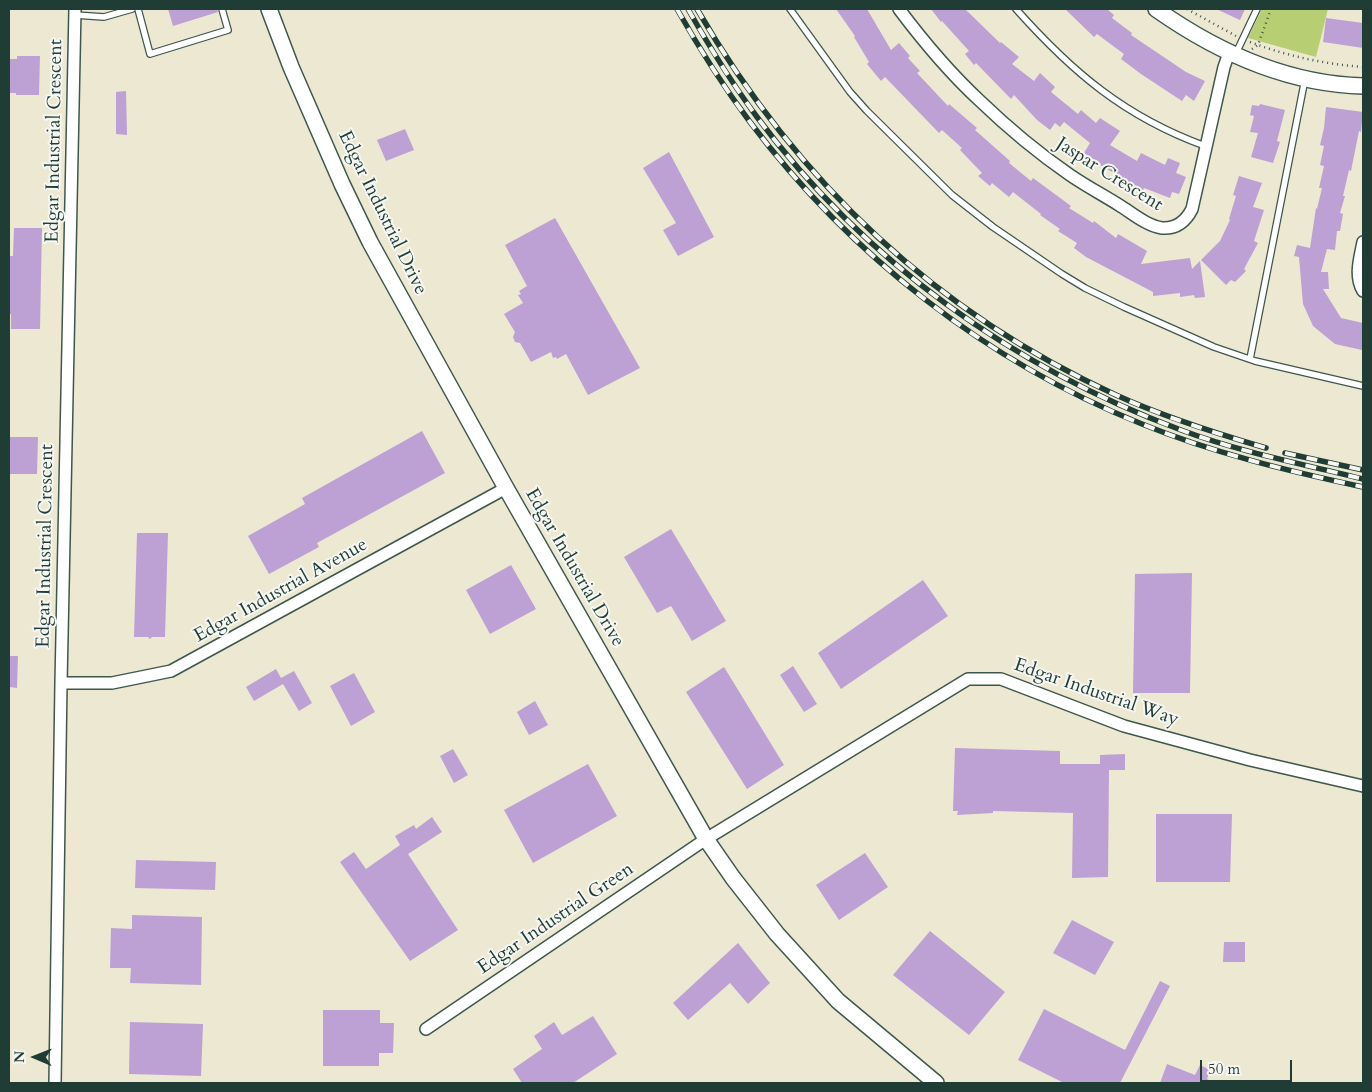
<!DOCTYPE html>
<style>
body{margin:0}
#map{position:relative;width:1372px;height:1092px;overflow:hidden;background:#ece8d1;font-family:Cardo,serif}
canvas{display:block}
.frame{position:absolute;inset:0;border:10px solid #1f3d34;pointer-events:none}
.north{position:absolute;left:10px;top:1032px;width:50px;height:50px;-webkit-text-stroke:4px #f6f6f2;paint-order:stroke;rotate:271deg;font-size:14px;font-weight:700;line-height:20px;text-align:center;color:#1f3d34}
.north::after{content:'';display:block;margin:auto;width:18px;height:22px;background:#1f3d34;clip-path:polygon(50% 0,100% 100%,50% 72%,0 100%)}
.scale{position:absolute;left:1200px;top:1060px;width:92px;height:22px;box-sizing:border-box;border:2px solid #1f3d34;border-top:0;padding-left:6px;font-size:15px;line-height:18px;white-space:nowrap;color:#1f3d34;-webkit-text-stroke:4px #f6f6f2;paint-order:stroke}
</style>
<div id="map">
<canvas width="1372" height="1092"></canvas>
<div class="frame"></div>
<div class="north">N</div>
<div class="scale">50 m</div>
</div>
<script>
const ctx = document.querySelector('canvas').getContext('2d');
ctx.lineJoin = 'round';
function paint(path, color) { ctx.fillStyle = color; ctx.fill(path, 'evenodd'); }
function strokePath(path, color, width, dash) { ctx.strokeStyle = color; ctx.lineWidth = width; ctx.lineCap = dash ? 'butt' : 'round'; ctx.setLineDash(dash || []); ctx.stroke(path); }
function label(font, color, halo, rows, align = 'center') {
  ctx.font = font + ' Cardo,serif'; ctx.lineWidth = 4; ctx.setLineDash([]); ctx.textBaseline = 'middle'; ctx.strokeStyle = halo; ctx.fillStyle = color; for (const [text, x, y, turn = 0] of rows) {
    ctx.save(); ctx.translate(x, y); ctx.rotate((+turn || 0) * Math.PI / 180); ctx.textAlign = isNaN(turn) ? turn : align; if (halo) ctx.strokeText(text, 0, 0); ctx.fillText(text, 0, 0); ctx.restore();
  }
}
const green = new Path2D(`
 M1262 9H1328L1316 57 1248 38Z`);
const building = new Path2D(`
 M168 9H217L218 12 173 26Z
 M836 9H867L891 50 899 43 910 56 908 58 920 71 917 73 948 106 949 104 977 128 975 130 1010 161 1009 163 1031 181 1033 178 1071 206 1069 208 1093 223 1094 221 1116 238 1118 234 1147 251 1141 264 1190 258 1192 269 1200 261 1205 297 1195 298 1194 295 1180 297V293L1153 296V292L1086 257 1074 248 1077 243 1058 231 1060 229 1040 215 1041 214 1013 192 1009 197 992 183 990 186 978 176 982 173 960 150 962 148 942 130 939 133 885 77 881 81 867 64 869 62 854 37 855 36Z
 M931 9H965L1000 43 1001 42 1019 57 1012 64 1034 81 1040 73 1055 87 1051 92 1078 114 1081 110 1096 123 1100 118 1120 131 1110 145 1137 161 1141 153 1165 165 1168 158 1180 163 1176 173 1186 177 1179 194 1172 192 1170 198 1144 188 1143 190 1100 165 1101 164 1084 153 1090 143 1064 122 1060 127 1055 123 1050 130 1037 120 1014 95 1011 99 976 63 974 65 965 54 969 51 942 21 941 22Z
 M1065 9H1107L1114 15 1112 18 1132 33 1131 35 1186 72 1205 81 1194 101 1186 95 1182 101 1141 74 1121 59 1124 54 1097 34 1094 37Z
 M1216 9H1245L1240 20Z
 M1326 18 1363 23V48L1323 42Z
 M17 56H40L39 95H16V93H9V59H17Z
 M126 91 127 135 116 134V92Z
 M1260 104 1285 110 1277 141 1280 142 1273 163 1251 157 1258 133 1250 132 1254 116 1250 115 1252 105 1259 106Z
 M1326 107 1363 112 1361 132 1359 131 1351 171 1349 170 1343 196H1345L1340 213 1343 214 1340 231H1337L1335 250 1327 249 1321 272H1328L1329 289H1323L1341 318 1363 323 1362 350 1335 344 1313 326 1303 304 1299 257 1294 256 1297 245 1310 248 1316 208 1317 209 1322 188H1319L1324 166 1320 165 1324 146 1320 145 1324 128Z
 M405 129 414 150 386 161 377 140Z
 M669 152 714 237 678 256 663 230 676 223 643 168Z
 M1239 176 1262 183 1253 207 1264 210 1254 241 1258 243 1244 269 1246 271 1235 282 1231 280 1226 285 1201 260 1220 241 1230 220 1229 219 1236 196 1233 195Z
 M555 218 640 368 588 395 566 354 557 359 556 357 553 358 551 352 531 362 520 343 515 342 513 337 515 332 504 314 523 303 518 295 521 294 519 291 527 286 505 245Z
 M14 228H42L40 329H11V314H9V256H13Z
 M422 431 445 473 317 543 319 547 269 574 248 536 305 504 302 498Z
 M9 437H38L37 474H9Z
 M671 529 726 621 692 641 671 606 657 613 624 557Z
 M137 533H168L165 637H152L150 639 148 637H134Z
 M511 565 536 609 490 634 466 590Z
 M1192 573 1190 693H1133L1135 574Z
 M923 580 948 616 841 689 818 653Z
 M9 656H18L17 688 9 687Z
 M793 666 817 704 804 712 780 675Z
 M724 667 784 765 747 789 686 692Z
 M276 669 281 678 294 671 312 703 299 711 283 684 254 701 246 687Z
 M354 673 375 712 351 726 330 686Z
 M535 701 548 725 529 735 517 712Z
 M955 748 1060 751V764H1100V755L1125 754V770H1109L1108 877 1072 878 1073 813 993 811V813L957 815 958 811H953Z
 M453 749 468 775 454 783 440 756Z
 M588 764 617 816 533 863 504 810Z
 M1156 814H1232L1230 882H1156Z
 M432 817 442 832 408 854 458 930 410 961 340 862 354 852 366 869 400 845 395 836 414 825 416 829Z
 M865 853 888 887 839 920 816 885Z
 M136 860 216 862 215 890 135 888Z
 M132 915 202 917 201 985 130 983 131 968H110L111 928 132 929Z
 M1072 920 1114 942 1095 975 1053 953Z
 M930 931 1005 992 969 1035 893 975Z
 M1224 942H1245V962H1223Z
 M738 943 770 983 748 1004 730 983 688 1020 673 1003Z
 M1160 981 1170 986 1120 1083H1064L1018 1060 1044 1009 1125 1050Z
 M323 1010H380V1023H394L393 1053H379V1066H323Z
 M593 1016 617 1054 573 1083H522L513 1069 542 1049 534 1036 554 1022 562 1035Z
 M130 1022 203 1024 201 1076 129 1074Z
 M1167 1064 1195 1075 1200 1065 1210 1070 1207 1079 1215 1083H1160Z`);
const path = new Path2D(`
 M1187 9 1236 36
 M1250 42C1287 56 1324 64 1363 67
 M1252 49 1258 45 1271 9`);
const service = new Path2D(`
 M138 9 150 54 228 30 222 9
 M790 9 850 92 867 111 952 195 993 227 1062 274 1085 288 1124 307 1214 347 1255 361 1363 386
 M1016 9C1072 72 1125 117 1205 146
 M75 15 104 17 132 9
 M1232 51 1238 49 1257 9
 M1250 359 1305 79`);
const minor = new Path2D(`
 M899 9C923 41 950 73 979 100 1007 127 1038 153 1070 175 1086 186 1103 195 1119 205 1132 213 1147 226 1162 228 1177 229 1186 221 1192 209L1224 67 1229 53
 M1363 242C1360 258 1354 276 1363 291
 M61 683H112L171 671 506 488
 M426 1029 706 839 968 679H1001L1124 726 1250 760 1363 786
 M55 1083 61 683 75 9`);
const tertiary = new Path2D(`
 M269 9 291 67 342 184 370 242 506 488 706 839 733 878 777 934 838 1001 936 1083
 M1156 9C1217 52 1287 84 1363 86`);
const rail = new Path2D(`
 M677 9C699 48 723 86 750 122 850 255 987 362 1142 424 1213 453 1288 471 1363 487
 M688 9C709 46 731 82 757 117 864 261 1014 368 1181 430 1240 452 1302 464 1363 479
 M697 9C796 180 935 312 1116 395 1164 417 1215 433 1266 448
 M1285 453 1363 470`);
const streetNames = [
 ["Edgar Industrial Crescent",55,141,-89],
 ["Jaspar Crescent",1109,175,32],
 ["Edgar Industrial Drive",382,213,64],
 ["Edgar Industrial Crescent",46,546,-89],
 ["Edgar Industrial Drive",574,568,60],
 ["Edgar Industrial Avenue",281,591,-29],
 ["Edgar Industrial Way",1096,693,19],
 ["Edgar Industrial Green",556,919,-34]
];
paint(green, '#b7ce73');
paint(building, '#bda1d5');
strokePath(service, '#3e574c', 8);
strokePath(minor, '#3e574c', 14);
strokePath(tertiary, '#3e574c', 18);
strokePath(path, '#3e574c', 2.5, [1, 4]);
strokePath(service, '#fff', 5.5);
strokePath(minor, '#fff', 11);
strokePath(tertiary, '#fff', 15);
strokePath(rail, '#1f3d34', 5.5);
strokePath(rail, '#f6f6f2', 4, [11]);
label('19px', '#1f3d34', '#f6f6f2', streetNames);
</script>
